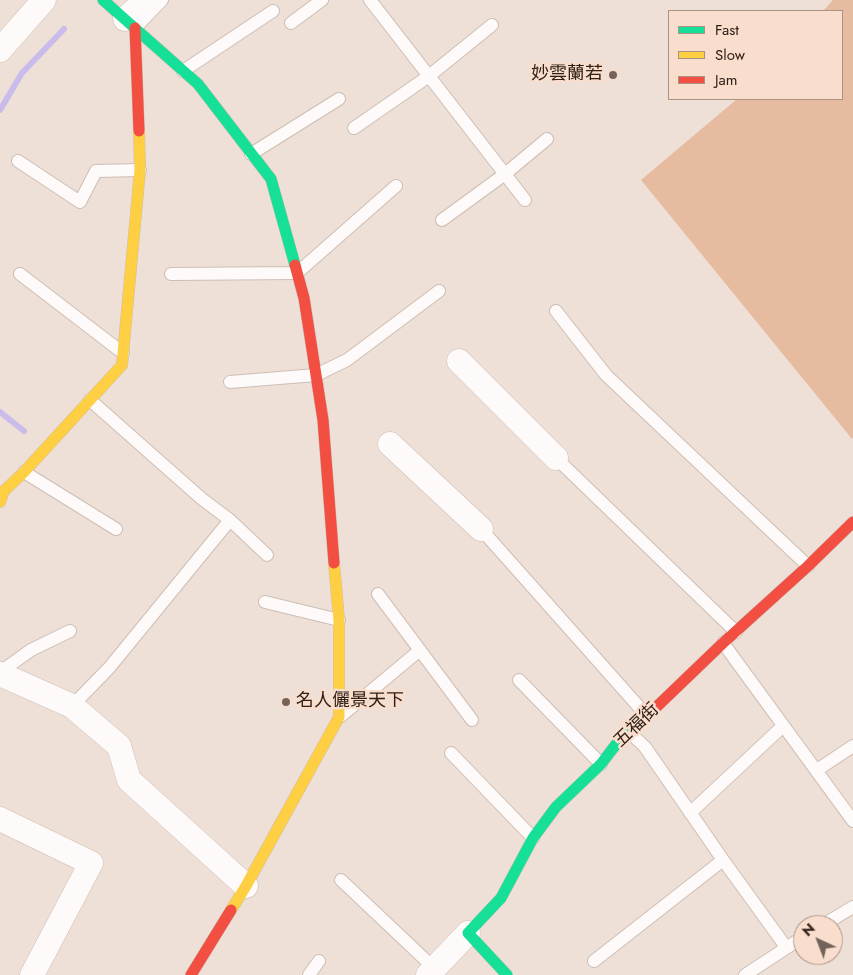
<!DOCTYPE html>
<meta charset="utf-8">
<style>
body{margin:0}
#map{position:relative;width:853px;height:975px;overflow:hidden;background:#efe0d7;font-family:Jost,sans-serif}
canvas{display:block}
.legend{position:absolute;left:668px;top:10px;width:175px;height:90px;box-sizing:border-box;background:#f9ddcd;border:1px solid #a99184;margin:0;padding:6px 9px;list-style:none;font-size:15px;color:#302016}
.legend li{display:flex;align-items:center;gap:10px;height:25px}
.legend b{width:25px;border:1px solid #a99184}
.north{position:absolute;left:793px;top:915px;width:50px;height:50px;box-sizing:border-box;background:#f9ddcd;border:1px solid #a99184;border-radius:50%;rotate:317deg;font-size:14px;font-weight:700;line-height:20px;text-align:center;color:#302016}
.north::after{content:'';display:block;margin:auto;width:18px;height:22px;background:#73635a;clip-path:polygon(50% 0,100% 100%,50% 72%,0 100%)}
</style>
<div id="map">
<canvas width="853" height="975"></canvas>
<ul class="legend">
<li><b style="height:6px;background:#16e098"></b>Fast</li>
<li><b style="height:6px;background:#ffcf43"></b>Slow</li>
<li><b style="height:6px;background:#f24e42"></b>Jam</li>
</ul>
<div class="north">N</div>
</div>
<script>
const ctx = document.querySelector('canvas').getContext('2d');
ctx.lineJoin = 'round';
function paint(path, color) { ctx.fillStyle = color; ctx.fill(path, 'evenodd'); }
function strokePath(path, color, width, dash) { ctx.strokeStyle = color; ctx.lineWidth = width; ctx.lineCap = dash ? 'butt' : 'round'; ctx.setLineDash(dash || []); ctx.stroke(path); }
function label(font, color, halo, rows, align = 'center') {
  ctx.font = font + ' Jost,"Noto Sans TC",sans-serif'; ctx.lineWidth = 5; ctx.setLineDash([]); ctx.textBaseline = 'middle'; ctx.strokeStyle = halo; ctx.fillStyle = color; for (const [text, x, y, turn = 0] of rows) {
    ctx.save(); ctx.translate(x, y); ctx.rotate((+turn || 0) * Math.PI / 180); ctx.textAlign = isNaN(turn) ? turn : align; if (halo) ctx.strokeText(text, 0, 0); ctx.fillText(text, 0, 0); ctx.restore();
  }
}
const forest = new Path2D(`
 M833 0H853V437L852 439 641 180 737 99H842V11H823Z`);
const stream = new Path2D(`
 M0 110 22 73 64 29
 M0 412 24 431`);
const lane = new Path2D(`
 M370 0 525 200
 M291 23 322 0
 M135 28 162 0
 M183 71 273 11
 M354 128 429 76 492 25
 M251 154 339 99
 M18 161 80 202 96 171 140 170
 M442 220 505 174 547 139
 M20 274 123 353
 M171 274 297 273 396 186
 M556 311 606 375 808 566
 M230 382 316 375 347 360 439 291
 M556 458 736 632
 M24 472 116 529
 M230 520 267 555
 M481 529 647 716
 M378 594 472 720
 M265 602 339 620
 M723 643 853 821
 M0 672 31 650 70 631
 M519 680 601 764
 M72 706 109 668 230 520 202 499 90 400
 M341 716 420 650
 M627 730 645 747 723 860 786 947
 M451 753 533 838
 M817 770 853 746
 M690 813 783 726
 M341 880 434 968
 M823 925 853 907
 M594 961 723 860
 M309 975 319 961
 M745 975 803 937`);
const street = new Path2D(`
 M125 19 146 0
 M0 50 44 0
 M459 361 556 458
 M390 444 481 529
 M0 674 72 706 119 746 129 780 246 886
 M0 819 91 863 32 975
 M428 975 468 933`);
const fast = new Path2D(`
 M103 0 198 84 271 179 295 265
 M507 975 468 933 501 898 533 838 556 807 601 764 627 730 639 721`);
const slow = new Path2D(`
 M0 502 4 491 24 472 122 365 140 170 139 131
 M231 910 246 886 339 717V620L334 563`);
const jam = new Path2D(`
 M135 28 139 131
 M295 265 304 298 323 420 334 563
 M639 721 647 716 723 643 808 566 853 522
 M191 975 231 910`);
const markers = [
 [613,75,5,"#73635a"],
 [286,702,5,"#73635a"]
];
const poiNames = [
 ["妙雲蘭若",603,75],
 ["名人儷景天下",296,702,"left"]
];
const streetNames = [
 ["五福街",637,726,-44]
];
paint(forest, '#e6bba0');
strokePath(stream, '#cabcea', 6);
strokePath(lane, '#cdbeb5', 14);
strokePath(street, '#cdbeb5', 25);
strokePath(fast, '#cdbeb5', 12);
strokePath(slow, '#cdbeb5', 12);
strokePath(jam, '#cdbeb5', 12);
strokePath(lane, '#fdfaf9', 12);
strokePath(street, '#fdfaf9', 24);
strokePath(fast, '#16e098', 11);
strokePath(slow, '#ffcf43', 11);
strokePath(jam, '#f24e42', 11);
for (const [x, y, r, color] of markers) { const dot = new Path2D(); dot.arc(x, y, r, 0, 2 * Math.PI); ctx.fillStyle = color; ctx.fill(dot); strokePath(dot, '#f9ddcd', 2); }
label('18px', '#302016', '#f9ddcd', poiNames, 'right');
label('18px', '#302016', '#f9ddcd', streetNames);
</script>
